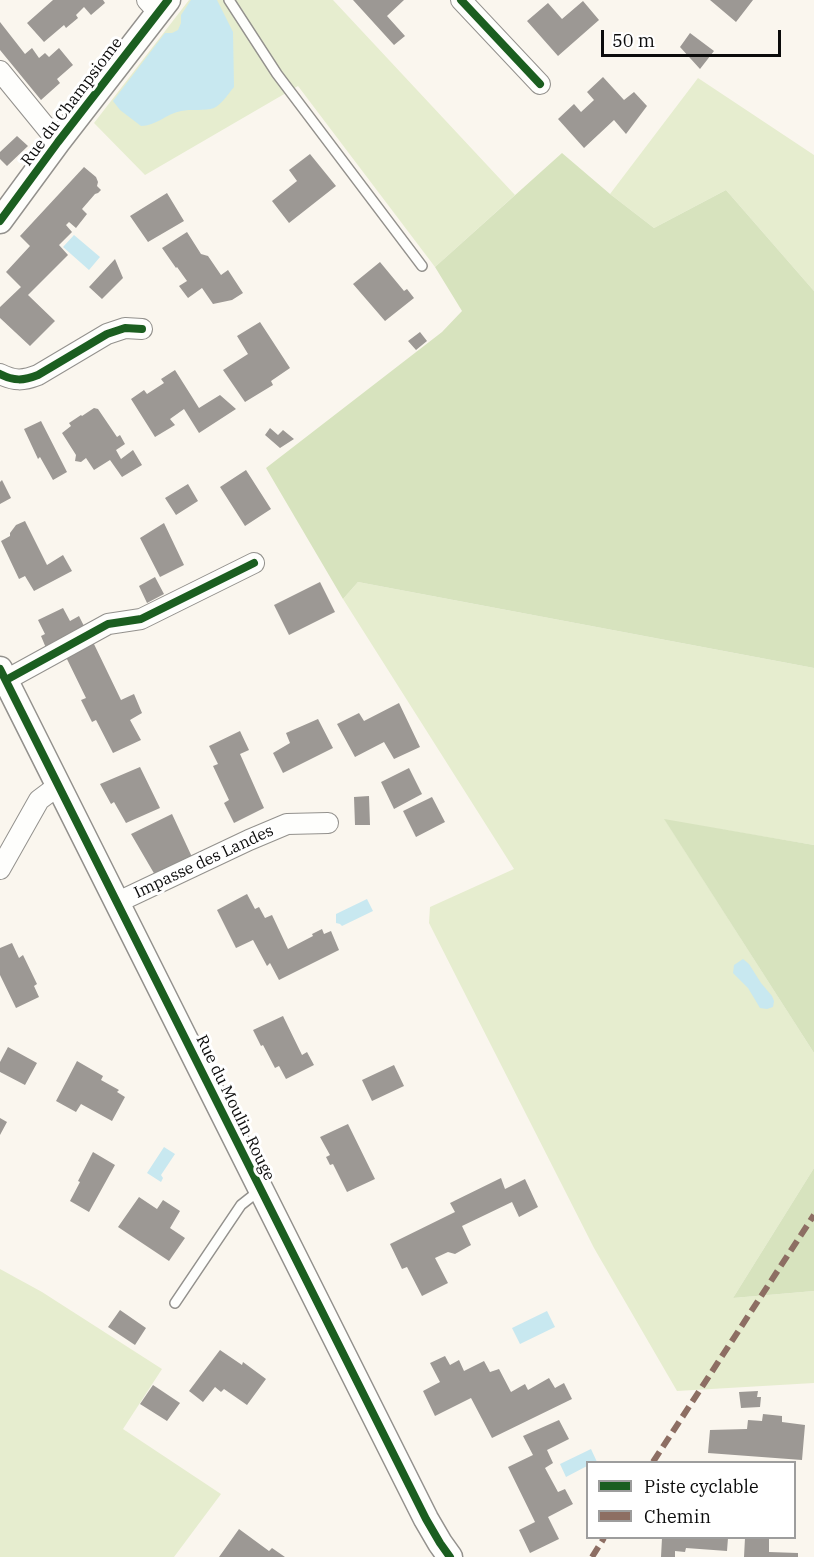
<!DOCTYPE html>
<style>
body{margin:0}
#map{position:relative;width:814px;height:1557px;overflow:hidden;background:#faf6ee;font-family:"IBM Plex Serif",serif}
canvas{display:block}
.legend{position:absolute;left:586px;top:1461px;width:210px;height:78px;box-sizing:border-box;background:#fff;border:2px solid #9d9d9d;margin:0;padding:8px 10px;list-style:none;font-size:18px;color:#0b0b0b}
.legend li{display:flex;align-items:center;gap:12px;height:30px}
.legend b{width:30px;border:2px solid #9d9d9d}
.scale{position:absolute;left:601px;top:30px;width:180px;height:27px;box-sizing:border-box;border:3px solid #0b0b0b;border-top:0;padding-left:8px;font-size:18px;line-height:21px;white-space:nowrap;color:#0b0b0b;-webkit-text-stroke:4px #fff;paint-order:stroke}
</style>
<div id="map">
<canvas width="814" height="1557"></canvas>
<ul class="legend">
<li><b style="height:8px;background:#1b5e20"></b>Piste cyclable</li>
<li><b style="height:8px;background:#8d6e63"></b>Chemin</li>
</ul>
<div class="scale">50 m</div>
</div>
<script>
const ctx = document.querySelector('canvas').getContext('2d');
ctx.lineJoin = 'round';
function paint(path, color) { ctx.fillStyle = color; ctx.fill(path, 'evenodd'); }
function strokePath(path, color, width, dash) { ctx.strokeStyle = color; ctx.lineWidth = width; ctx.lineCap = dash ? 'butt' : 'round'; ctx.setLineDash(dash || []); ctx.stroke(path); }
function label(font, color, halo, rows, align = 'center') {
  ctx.font = font + ' "IBM Plex Serif",serif'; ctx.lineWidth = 6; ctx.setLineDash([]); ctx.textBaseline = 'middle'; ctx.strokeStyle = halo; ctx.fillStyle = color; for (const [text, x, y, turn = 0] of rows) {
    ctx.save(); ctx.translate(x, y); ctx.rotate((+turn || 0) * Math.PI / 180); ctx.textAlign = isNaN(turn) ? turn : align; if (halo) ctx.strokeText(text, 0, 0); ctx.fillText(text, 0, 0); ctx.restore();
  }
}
const green = new Path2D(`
 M189 0H333L515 195 435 267 298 86 145 175 94 123Z
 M698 78 814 155V291L726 190 654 228 610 194Z
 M358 582 814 668V845L665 820 814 1053V1168L733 1298 814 1291V1383L677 1391 594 1248 429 923 430 907 514 869 343 599Z
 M0 1269 42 1292 162 1369 123 1429 221 1494 174 1557H0Z`);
const forest = new Path2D(`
 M562 153 610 194 654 228 726 190 814 291V668L358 582 343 599 266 468 442 332 462 311 435 267Z
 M664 819 814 845V1053Z
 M814 1168V1291L733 1298Z`);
const water = new Path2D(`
 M191 0H217L233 32 234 87C228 94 222 104 214 108 206 111 190 109 181 111 166 114 156 126 141 126L120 110 113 101 165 33H172L178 30 181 23V15Z
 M74 235 100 257 89 270 63 247Z
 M367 899 373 911 342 926 340 924 336 923V914Z
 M743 959 749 964 761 983 772 996 774 1001 773 1007 767 1009 760 1008 748 988 733 973 734 965Z
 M164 1147 175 1154 161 1175 163 1178 161 1182 147 1173Z
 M547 1311 555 1327 520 1344 512 1328Z
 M591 1449 597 1462H588L587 1466 566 1477 560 1464Z`);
const building = new Path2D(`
 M53 0H103L105 3 91 15 84 7 76 15 78 18 66 28 64 25 44 42 27 23Z
 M353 0H404L387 16 405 36 394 45Z
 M710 0H753L736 22Z
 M583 1 599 20 558 56 527 21 548 3 562 19Z
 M0 22 25 54 32 48 39 58 45 53 49 57 59 48 73 65 57 79 60 83 41 100 0 50Z
 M690 33 714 51 700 69 680 47Z
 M603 77 624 100 634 92 647 106 626 134 614 120 584 148 558 119 574 104 581 112 594 100 587 92Z
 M17 136 28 146 7 166 0 159V152Z
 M310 154 336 186 289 223 272 201 297 181 289 170Z
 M84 167 96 177 98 182 97 186 101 190 98 193 95 194 82 209 87 214 76 228 69 222 66 225 72 232 59 245 68 255 28 295 55 321 30 346 0 318V307L21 287 6 272 30 246 20 236Z
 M167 193 184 221 148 242 130 216Z
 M187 232 201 254 208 256 221 275 228 270 243 293 232 300 213 304 202 288 188 298 179 286 187 281 177 267 176 268 162 248Z
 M115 259 123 278 102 299 89 287Z
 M380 262 404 291 407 289 414 298 385 321 353 284Z
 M260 322 290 368 271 381 273 385 245 402 223 370 248 354 237 336Z
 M420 332 427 341 416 350 408 341Z
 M175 370 199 408 220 395 236 409 199 433 184 409 170 419 175 425 155 437 131 399 144 390 147 394 164 383 161 379Z
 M94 408 98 409 117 437 120 435 125 444 116 450 121 459 133 450 142 465 122 477 110 460 94 470 86 458 81 462 75 461 76 455 62 433 71 426 69 423 81 415 82 416Z
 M41 421 67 472 53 480 40 457 38 459 24 429Z
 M270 428 278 435 283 430 294 439 280 448 265 435Z
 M246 470 271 509 245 526 220 487Z
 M2 480 11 498 0 504V482Z
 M188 484 198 501 176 515 165 498Z
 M25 521 47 565 63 555 72 571 34 591 25 576 19 579 1 541 10 536V533L16 525Z
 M164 523 184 565 160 577 140 538Z
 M155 577 164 594 147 603 139 586Z
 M320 582 335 612 289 635 274 605Z
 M63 608 70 621 79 616 85 628 46 648 41 636 45 634 38 620Z
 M93 642 121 700 134 694 142 713 130 720 141 740 113 753 96 720 92 722 81 700 86 698 65 655Z
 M399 703 420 747 394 759 384 742 355 757 337 724 359 713 364 721Z
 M318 719 333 748 283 773 273 753 290 743 286 733Z
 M240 731 249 750 240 754 264 808 234 823 224 803 229 800 213 766 218 764 209 746Z
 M140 767 160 808 126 823 114 802 111 804 100 784Z
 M409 768 422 794 394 809 381 782Z
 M369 796 370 825H355L354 797Z
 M432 797 445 822 416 837 403 811Z
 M172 814 192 857 155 875 131 834Z
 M247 894 255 909 259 907 265 918 272 915 288 949 313 936 312 934 322 929 324 934 331 931 339 950 279 980 270 963 267 966 253 940 236 948 217 910Z
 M12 943 19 958 23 955 37 984 34 986 39 997 16 1008 0 975V948Z
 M283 1016 302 1055 307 1052 314 1065 286 1079 279 1066 275 1068 263 1045 261 1046 253 1030Z
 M8 1047 37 1063 25 1085 0 1072V1062Z
 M77 1061 103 1076 101 1080 119 1090 117 1092 125 1097 112 1121 81 1104 76 1112 56 1101Z
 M394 1065 404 1086 372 1101 362 1080Z
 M0 1118 7 1122 0 1135Z
 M348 1124 375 1179 347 1192 333 1164 330 1165 326 1157 330 1155 320 1137Z
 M93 1152 115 1165 89 1212 70 1201 80 1182 78 1181Z
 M501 1178 505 1189 525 1179 538 1207 519 1217 512 1202 462 1226 471 1245 455 1254 448 1252 435 1258 448 1283 422 1296 407 1267 402 1269 390 1244 455 1212 450 1203Z
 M139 1197 157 1209 163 1200 180 1211 170 1228 185 1238 169 1261 118 1227Z
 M120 1310 146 1328 135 1345 108 1327Z
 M220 1350 242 1365 243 1362 266 1379 247 1405 224 1389 221 1392 215 1387 203 1402 189 1391Z
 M445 1356 450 1365 459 1360 464 1371 484 1361 490 1372 499 1369 511 1392 525 1384 528 1390 549 1378 555 1388 564 1383 572 1399 492 1438 471 1398 435 1416 423 1391 440 1382 430 1363Z
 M153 1385 180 1403 167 1421 140 1404Z
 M758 1391 757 1397H761L760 1407 741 1408 739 1392Z
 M763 1414 782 1416V1422L805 1425 802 1460 708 1453 710 1430 747 1429 748 1420 762 1421Z
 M559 1420 569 1439 547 1450 553 1463 545 1468 558 1492 565 1489 573 1504 548 1517 559 1539 530 1553 519 1530 535 1522 508 1467 533 1455 523 1436Z
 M239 1529 269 1551 272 1548 285 1557H219Z
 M662 1538H728L727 1551 686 1548 685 1552 675 1551V1557H661Z
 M745 1538H769V1552L798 1553V1557H744Z`);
const service = new Path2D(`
 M229 0 277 74 422 266
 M175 1303 241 1205 260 1190`);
const minor = new Path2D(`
 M147 0 158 12
 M461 0 540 84
 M0 71 58 142
 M0 374C14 381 23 381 38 375L107 334 125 328 142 329
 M6 680 108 624 141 619 254 563
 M0 869 39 800 59 785
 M118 902 249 840 287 824 328 823`);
const tertiary = new Path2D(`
 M0 221 58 142 168 0
 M0 669 426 1519 440 1543 450 1557`);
const quiet = new Path2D(`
 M653 1462 814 1215
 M592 1557 604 1538`);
const cycleway = new Path2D(`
 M461 0 540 84
 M0 221 58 142 168 0
 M0 374C14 381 23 381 38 375L107 334 125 328 142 329
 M0 669 426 1519 440 1543 450 1557
 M6 680 108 624 141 619 254 563`);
const streetNames = [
 ["Rue du Champsiome",72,102,-53],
 ["Impasse des Landes",204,862,-25],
 ["Rue du Moulin Rouge",235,1108,64]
];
paint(green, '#e6edcf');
paint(forest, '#d7e3be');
paint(water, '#c8e8f0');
paint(building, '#9c9894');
strokePath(service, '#93918d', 12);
strokePath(minor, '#93918d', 22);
strokePath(tertiary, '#93918d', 27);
strokePath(service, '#fefefc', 9);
strokePath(minor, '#fefefc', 20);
strokePath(tertiary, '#fefefc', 24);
strokePath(quiet, '#8d6e63', 6, [12, 6]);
strokePath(cycleway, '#1b5e20', 8);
label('16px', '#0b0b0b', '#fff', streetNames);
</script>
